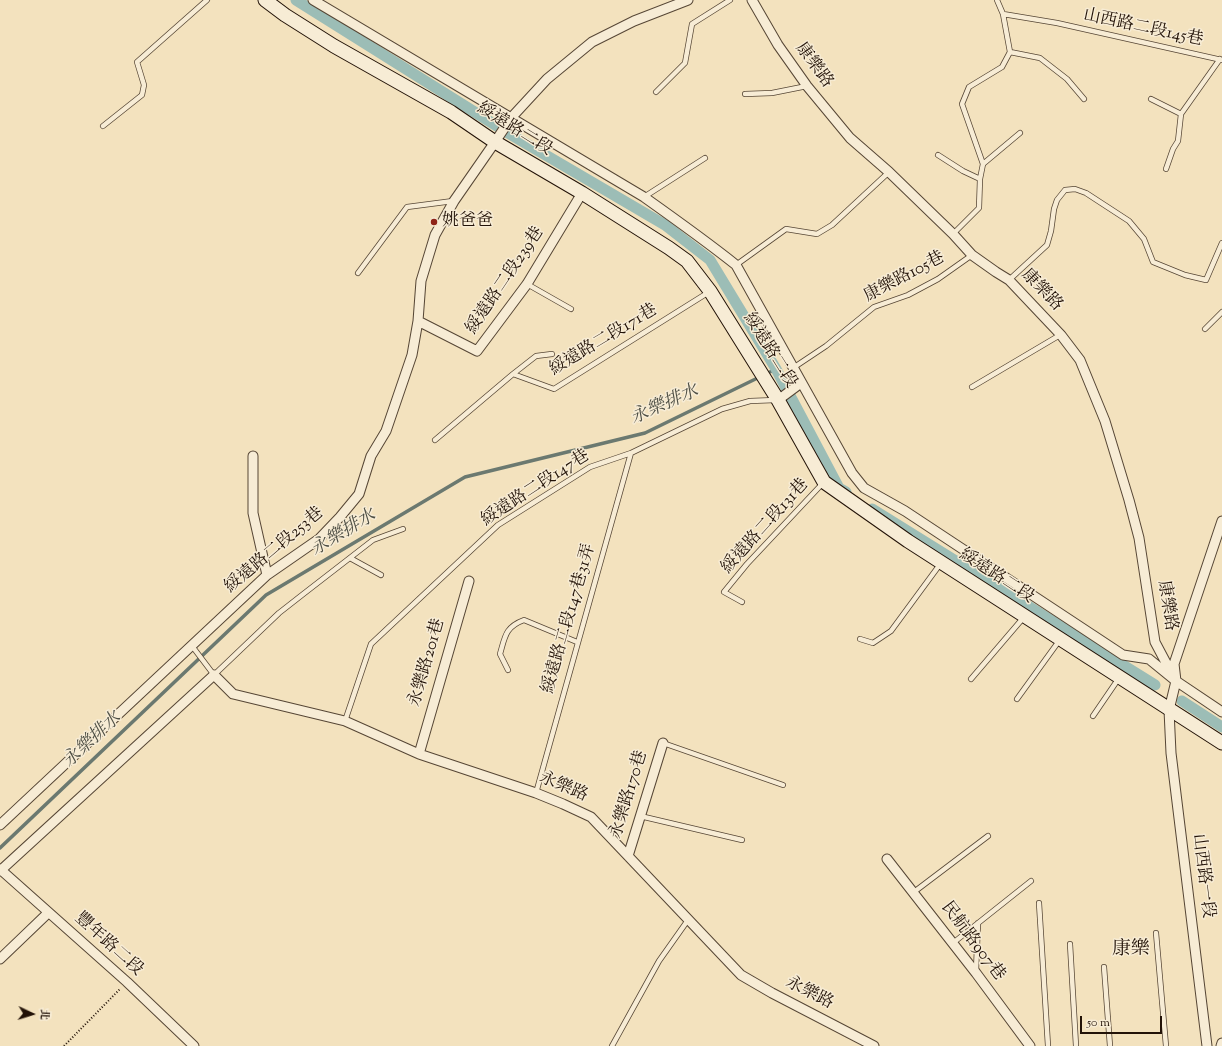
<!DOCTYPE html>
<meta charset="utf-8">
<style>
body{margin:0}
#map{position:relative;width:1222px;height:1046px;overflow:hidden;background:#f3e2be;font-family:"Sorts Mill Goudy","Noto Serif TC",serif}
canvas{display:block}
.north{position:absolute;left:12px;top:994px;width:40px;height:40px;-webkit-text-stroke:3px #f7ecd5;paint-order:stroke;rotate:94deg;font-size:11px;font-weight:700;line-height:16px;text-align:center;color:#221207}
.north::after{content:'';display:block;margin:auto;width:14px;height:18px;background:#221207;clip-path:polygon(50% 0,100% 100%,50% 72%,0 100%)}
.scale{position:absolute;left:1080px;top:1016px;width:82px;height:18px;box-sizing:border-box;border:2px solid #221207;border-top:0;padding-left:5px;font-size:12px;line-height:14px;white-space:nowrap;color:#221207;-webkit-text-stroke:3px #f7ecd5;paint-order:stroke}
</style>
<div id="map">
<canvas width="1222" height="1046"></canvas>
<div class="north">北</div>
<div class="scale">50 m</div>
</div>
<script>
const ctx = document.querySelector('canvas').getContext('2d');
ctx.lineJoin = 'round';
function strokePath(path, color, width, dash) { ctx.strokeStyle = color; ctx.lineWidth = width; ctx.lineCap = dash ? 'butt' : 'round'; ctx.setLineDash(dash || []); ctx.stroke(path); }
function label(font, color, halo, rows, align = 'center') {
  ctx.font = font + ' "Sorts Mill Goudy","Noto Serif TC",serif'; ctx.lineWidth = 3; ctx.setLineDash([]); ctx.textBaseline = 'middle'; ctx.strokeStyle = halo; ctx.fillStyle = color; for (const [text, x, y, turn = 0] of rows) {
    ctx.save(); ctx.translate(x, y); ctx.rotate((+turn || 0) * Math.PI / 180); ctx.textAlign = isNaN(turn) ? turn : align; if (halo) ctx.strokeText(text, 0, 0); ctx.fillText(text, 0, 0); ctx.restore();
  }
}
const stream = new Path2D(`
 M0 848 266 595 465 477 645 433 776 369`);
const canal = new Path2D(`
 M296 0 508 133 665 225 710 260 776 369 839 488 846 492
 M872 509 1155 685
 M1182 701 1222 727`);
const path = new Path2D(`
 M64 1046 120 989`);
const lane = new Path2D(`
 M997 0 1003 14 1057 23 1222 60
 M1003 14 1010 52
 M656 92 685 63 692 24 730 0
 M745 94 772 93 807 86
 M1151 99 1181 114
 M103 126 142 95 144 85 137 62 207 0
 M938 155 963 171 980 179
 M983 164 1020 133
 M1166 169 1173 149 1178 141 1181 114 1220 59
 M644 197 705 158
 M953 234 979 208 980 179 983 164 962 104 969 87 1002 67 1010 52 1040 58 1067 79 1084 99
 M736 265 786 229 817 234 832 225 889 172
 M358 273 407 207 453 201
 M1009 280 1047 245 1051 231 1054 209 1057 200 1065 190 1075 189 1086 193 1129 221 1144 239 1153 262 1185 275 1206 280 1222 243
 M527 284 571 309
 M1205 329 1222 312
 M793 368 826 346 874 307 908 295 938 279 972 255
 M513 374 536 356 552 354
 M972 387 1060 335
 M435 440 513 374 554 389 709 292
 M350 558 381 575
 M742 602 724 592 747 564 823 483
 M860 639 873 643 891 631 941 563
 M192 646 214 675 279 613 302 595 373 540 403 529
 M508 670 500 654C505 637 505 627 524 620L577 642
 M971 679 1024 617
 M1017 699 1059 641
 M1093 716 1119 678
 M345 721 371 644 498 525 590 467 631 453 722 409 750 401 776 400
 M663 743 783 785
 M536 793 631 453
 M640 816 742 840
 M914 892 988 836
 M1039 903 1048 1046
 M1156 933 1166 1046
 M953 943 1031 881
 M1070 944 1076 1046
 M1104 967 1110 1046
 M976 971 978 923
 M612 1046 659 961 688 920`);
const street = new Path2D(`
 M313 0 644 197C675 219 706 241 736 265L852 473 864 488 905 511 1123 655 1149 659 1176 681 1222 712
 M752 0 778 45 807 86 850 138 889 172 953 234 972 255 996 272 1009 280 1061 335 1080 360 1105 421 1129 500 1139 538 1155 642 1173 676
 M418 321 477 351 527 284 582 193
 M778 400 801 383
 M253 456V513L267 575
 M419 754 469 581
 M0 825 267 575 319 539 340 517 359 494 371 456 386 431 412 355 418 321 421 281 435 235 454 201 495 142 511 118 547 79 592 42 634 21 688 0
 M628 856 663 743
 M887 859 976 973 1030 1046
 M0 869 127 982 194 1046
 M0 871 214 675 233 694 345 721 419 754 536 793 563 804 591 817 741 975 772 993 874 1046
 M0 959 48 913
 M1207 1046 1171 753 1169 710 1176 681 1174 664 1222 521
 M1221 1046 1222 1043`);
const secondary = new Path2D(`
 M265 0 285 15 334 46 451 112 495 142 582 193 669 248 687 261 710 291 778 400 824 482 908 541 1222 743`);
const markers = [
 [434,222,4,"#8f2418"]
];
const streetNames = [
 ["山西路二段145巷",1143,29,12],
 ["康樂路",813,66,54],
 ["綏遠路二段",514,130,32],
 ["康樂路105巷",905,278,-28],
 ["綏遠路二段239巷",506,281,-56],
 ["康樂路",1041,291,46],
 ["綏遠路二段171巷",604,341,-31],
 ["綏遠路二段",769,351,58],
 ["綏遠路二段147巷",536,489,-33],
 ["綏遠路二段131巷",766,527,-48],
 ["綏遠路二段253巷",275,551,-40],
 ["綏遠路二段",996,577,33],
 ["康樂路",1166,606,81],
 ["綏遠路二段147巷31弄",570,619,-74],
 ["永樂路201巷",428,663,-74],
 ["永樂路",563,788,23],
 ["永樂路170巷",630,795,-73],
 ["山西路一段",1202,876,83],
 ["民航路907巷",972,942,53],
 ["豐年路二段",108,945,42],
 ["永樂路",809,994,27]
];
const poiNames = [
 ["姚爸爸",442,222]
];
const waterNames = [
 ["永樂排水",665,406,-24],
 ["永樂排水",344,534,-31],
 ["永樂排水",93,741,-43]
];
const quarterNames = [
 ["康樂",1131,951]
];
strokePath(stream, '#6b7970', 3.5);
strokePath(canal, '#9cbdb6', 11);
strokePath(lane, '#564635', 6);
strokePath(street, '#564635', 11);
strokePath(secondary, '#221207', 15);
strokePath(path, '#221207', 2, [1, 2]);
strokePath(lane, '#f7ecd5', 4.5);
strokePath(street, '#f7ecd5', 9);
strokePath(secondary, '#f7ecd5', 13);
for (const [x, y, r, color] of markers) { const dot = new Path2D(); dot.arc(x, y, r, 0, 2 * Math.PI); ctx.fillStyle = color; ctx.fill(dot); strokePath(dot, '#f7ecd5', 1.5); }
label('17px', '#221207', '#f7ecd5', streetNames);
label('17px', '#221207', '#f7ecd5', poiNames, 'left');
label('italic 18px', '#4d4e44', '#f7ecd5', waterNames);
label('19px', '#221207', '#f7ecd5', quarterNames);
</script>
